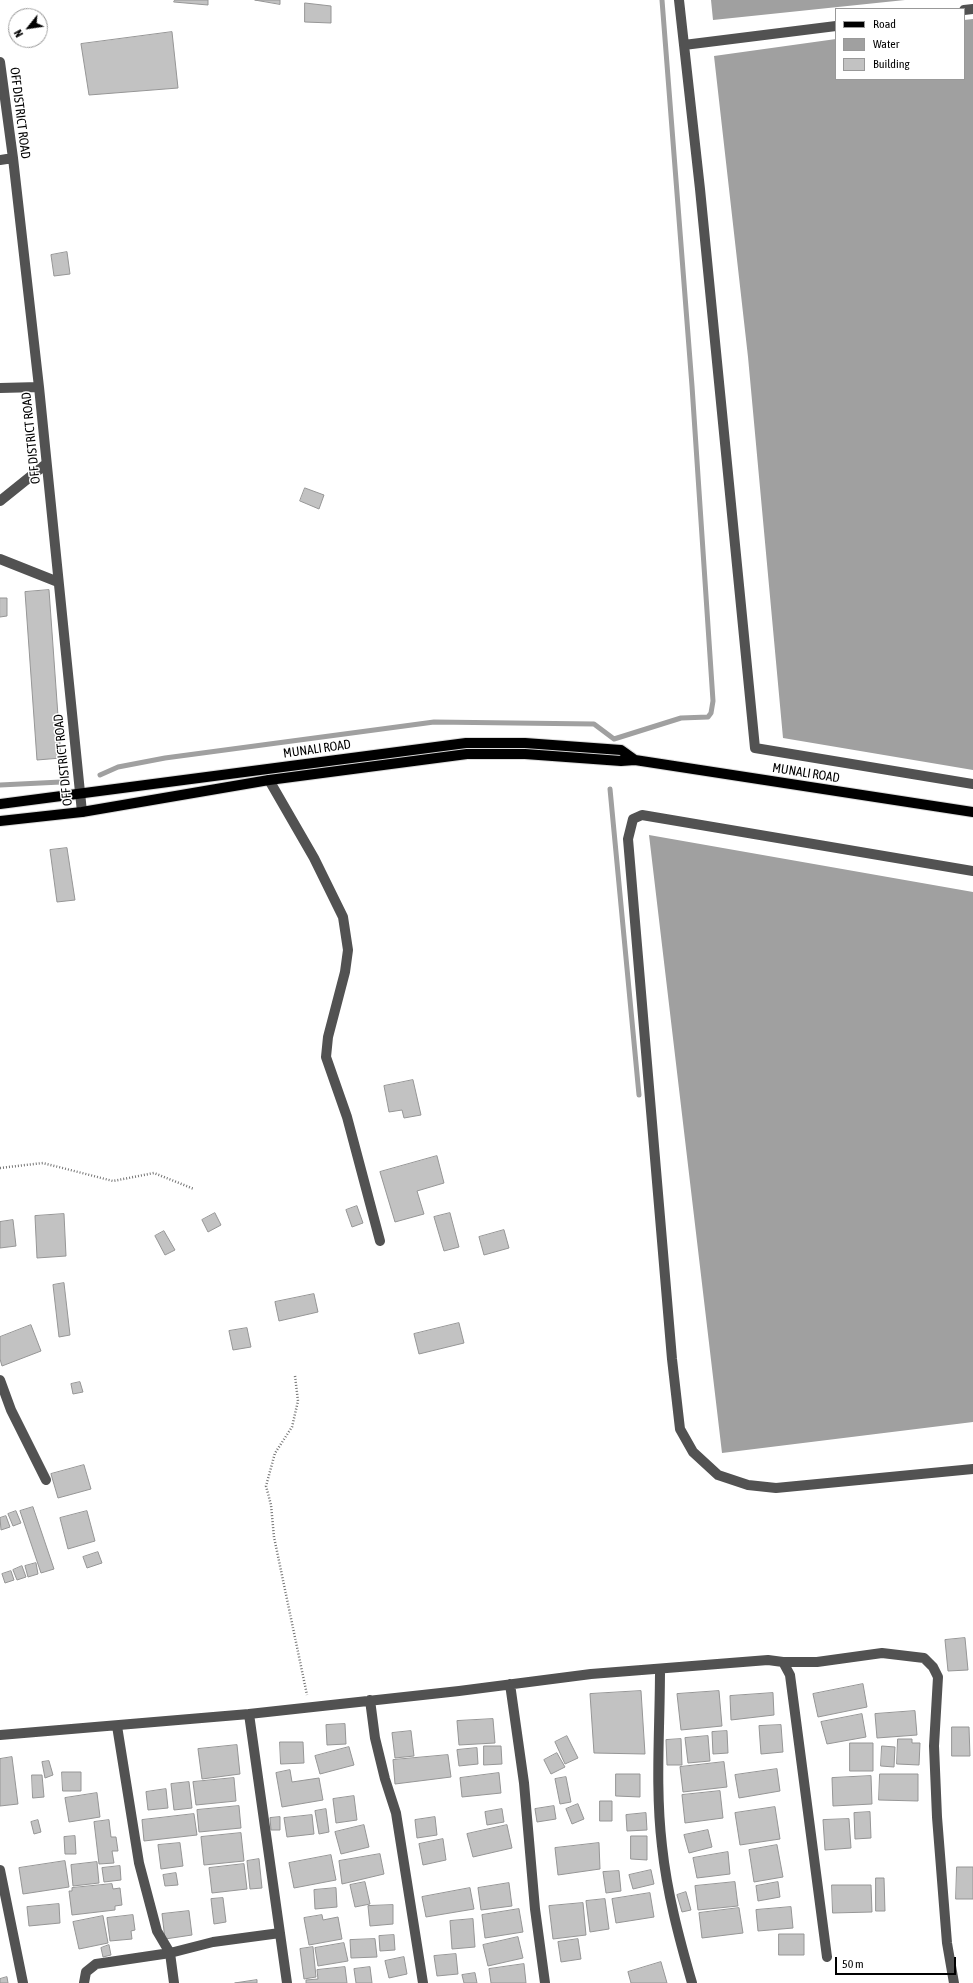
<!DOCTYPE html>
<style>
body{margin:0}
#map{position:relative;width:973px;height:1983px;overflow:hidden;background:#fff;font-family:"Asap Condensed",sans-serif}
canvas{display:block}
.legend{position:absolute;left:835px;top:8px;width:130px;height:72px;box-sizing:border-box;background:#fff;border:1px solid #999;margin:0;padding:5px 7px;list-style:none;font-size:12px;color:#000}
.legend li{display:flex;align-items:center;gap:8px;height:20px}
.legend b{width:20px;border:1px solid #999}
.north{position:absolute;left:8px;top:8px;width:40px;height:40px;box-sizing:border-box;background:#fff;border:1px solid #999;border-radius:50%;rotate:240deg;font-size:11px;font-weight:700;line-height:16px;text-align:center;color:#000}
.north::after{content:'';display:block;margin:auto;width:14px;height:18px;background:#000;clip-path:polygon(50% 0,100% 100%,50% 72%,0 100%)}
.scale{position:absolute;left:835px;top:1957px;width:121px;height:18px;box-sizing:border-box;border:2px solid #000;border-top:0;padding-left:5px;font-size:12px;line-height:14px;white-space:nowrap;color:#000;-webkit-text-stroke:3px #fff;paint-order:stroke}
</style>
<div id="map">
<canvas width="973" height="1983"></canvas>
<ul class="legend">
<li><b style="height:5px;background:#000"></b>Road</li>
<li><b style="height:11px;background:#a0a0a0"></b>Water</li>
<li><b style="height:11px;background:#c2c2c2"></b>Building</li>
</ul>
<div class="north">N</div>
<div class="scale">50 m</div>
</div>
<script>
const ctx = document.querySelector('canvas').getContext('2d');
ctx.lineJoin = 'round';
function paint(path, color) { ctx.fillStyle = color; ctx.fill(path, 'evenodd'); }
function strokePath(path, color, width, dash) { ctx.strokeStyle = color; ctx.lineWidth = width; ctx.lineCap = dash ? 'butt' : 'round'; ctx.setLineDash(dash || []); ctx.stroke(path); }
function label(font, color, halo, rows, align = 'center') {
  ctx.font = font + ' "Asap Condensed",sans-serif'; ctx.lineWidth = 3; ctx.setLineDash([]); ctx.textBaseline = 'middle'; ctx.strokeStyle = halo; ctx.fillStyle = color; for (const [text, x, y, turn = 0] of rows) {
    ctx.save(); ctx.translate(x, y); ctx.rotate((+turn || 0) * Math.PI / 180); ctx.textAlign = isNaN(turn) ? turn : align; if (halo) ctx.strokeText(text, 0, 0); ctx.fillText(text, 0, 0); ctx.restore();
  }
}
const water = new Path2D(`
 M711 0H905L713 20Z
 M973 19V770L783 738 748 357 714 56 836 39V79H964V20Z
 M649 835 973 892V1422L722 1453Z`);
const stream = new Path2D(`
 M100 775 118 767 165 758 434 722 594 724 614 739 681 718 708 717 711 713 713 701 692 386 662 0
 M0 785 61 782
 M610 789 639 1095`);
const building = new Path2D(`
 M175 0H208V5L174 2Z
 M255 0H280V4Z
 M305 3 331 6V23L305 22Z
 M172 32 178 88 89 95 81 44Z
 M67 252 70 274 54 276 51 255Z
 M305 488 324 495 319 509 300 501Z
 M49 590 61 758 37 760 25 592Z
 M0 598H7V616L0 617Z
 M67 848 75 900 57 902 50 850Z
 M413 1080 421 1115 404 1118 402 1110 389 1112 384 1086Z
 M437 1156 444 1183 417 1191 424 1214 395 1222 380 1172Z
 M357 1206 363 1223 352 1227 346 1210Z
 M215 1213 221 1225 208 1232 202 1220Z
 M450 1213 459 1247 444 1251 434 1217Z
 M64 1214 66 1256 37 1258 35 1216Z
 M13 1220 16 1246 0 1248V1222Z
 M504 1230 509 1248 484 1255 479 1237Z
 M164 1231 175 1250 165 1255 155 1236Z
 M64 1283 70 1335 59 1337 53 1285Z
 M314 1294 318 1312 279 1321 275 1302Z
 M459 1323 464 1343 419 1354 414 1334Z
 M31 1325 41 1351 2 1366 0 1359V1337Z
 M247 1328 251 1347 233 1350 229 1331Z
 M80 1382 83 1392 73 1394 71 1384Z
 M84 1465 91 1489 58 1498 51 1474Z
 M33 1507 54 1569 41 1573 20 1511Z
 M16 1511 21 1523 13 1526 8 1514Z
 M87 1511 95 1541 68 1549 60 1518Z
 M6 1516 10 1527 1 1530 0 1518Z
 M98 1552 102 1563 87 1568 83 1557Z
 M36 1563 38 1574 28 1577 25 1566Z
 M22 1566 26 1577 17 1580 13 1570Z
 M11 1571 14 1580 5 1583 2 1574Z
 M965 1638 968 1670 948 1671 945 1640Z
 M863 1684 867 1707 818 1717 813 1694Z
 M641 1691 645 1754 594 1753 590 1694Z
 M719 1691 722 1726 681 1730 677 1694Z
 M773 1693 774 1715 731 1720 730 1696Z
 M915 1711 917 1735 877 1738 875 1714Z
 M862 1714 866 1737 827 1744 821 1722Z
 M493 1719 495 1743 459 1745 457 1721Z
 M345 1724 346 1744 327 1745 326 1725Z
 M781 1725 783 1752 761 1754 759 1726Z
 M952 1727H969L970 1756H952Z
 M411 1731 414 1756 395 1758 392 1733Z
 M727 1731 728 1753 713 1754 712 1732Z
 M567 1736 578 1758 565 1764 555 1742Z
 M708 1736 710 1761 688 1763 685 1738Z
 M681 1739 682 1765H667L666 1740Z
 M898 1739H912V1743H920L919 1765 897 1764Z
 M280 1742H303L304 1763 281 1764Z
 M850 1743H873V1771H850Z
 M237 1745 240 1774 202 1779 198 1749Z
 M484 1746H501L502 1764 484 1765Z
 M882 1746 895 1747 894 1767 881 1766Z
 M349 1747 354 1765 320 1774 315 1756Z
 M477 1748 478 1764 459 1766 457 1750Z
 M557 1753 565 1767 551 1774 544 1760Z
 M448 1755 451 1777 395 1784 393 1760Z
 M12 1757 18 1804 0 1806V1759Z
 M49 1761 53 1775 45 1778 42 1762Z
 M724 1762 727 1787 683 1792 680 1767Z
 M777 1769 780 1791 739 1798 735 1775Z
 M290 1770 292 1782 319 1778 323 1800 282 1807 276 1773Z
 M62 1772H81V1791H63Z
 M499 1773 501 1793 462 1797 460 1778Z
 M616 1774H640V1797L616 1796Z
 M880 1774H918V1801L879 1800Z
 M32 1775H42L44 1797 33 1798Z
 M871 1776 872 1804 833 1806 832 1778Z
 M566 1777 571 1802 560 1804 555 1779Z
 M234 1778 236 1801 196 1805 193 1782Z
 M189 1782 192 1808 174 1810 171 1784Z
 M166 1789 168 1808 148 1810 146 1792Z
 M720 1791 723 1818 685 1823 682 1795Z
 M97 1793 100 1817 69 1822 65 1798Z
 M354 1796 357 1820 336 1823 333 1799Z
 M600 1801H612V1821H600Z
 M578 1804 584 1819 572 1824 566 1809Z
 M239 1806 241 1828 199 1832 197 1810Z
 M554 1806 556 1819 537 1822 535 1809Z
 M775 1807 780 1839 740 1845 735 1813Z
 M326 1809 329 1832 319 1834 315 1811Z
 M502 1809 504 1822 487 1825 485 1812Z
 M870 1812 871 1838 855 1839 854 1813Z
 M646 1813 647 1830 627 1831 626 1815Z
 M194 1814 197 1835 144 1841 142 1820Z
 M312 1815 314 1834 287 1837 284 1818Z
 M280 1817V1830H271L270 1818Z
 M435 1817 437 1835 417 1838 415 1820Z
 M849 1819 851 1848 825 1850 823 1820Z
 M38 1820 41 1832 34 1834 31 1822Z
 M109 1820 111 1837H116L118 1851H112L114 1863 99 1864 94 1822Z
 M364 1825 369 1847 341 1854 335 1832Z
 M507 1825 512 1848 473 1857 467 1834Z
 M708 1830 712 1847 689 1853 684 1835Z
 M241 1833 244 1861 204 1865 201 1837Z
 M75 1836 76 1854H65L64 1837Z
 M631 1836H647V1860L631 1859Z
 M443 1839 446 1860 423 1865 419 1844Z
 M180 1843 183 1866 161 1869 158 1845Z
 M599 1843 600 1869 558 1875 555 1848Z
 M777 1845 783 1877 754 1882 749 1850Z
 M728 1852 730 1874 697 1878 693 1858Z
 M380 1854 384 1874 342 1884 339 1861Z
 M331 1855 336 1880 294 1888 289 1863Z
 M259 1859 262 1888 250 1889 247 1861Z
 M65 1861 69 1887 23 1894 19 1868Z
 M97 1862 99 1883 73 1886 71 1865Z
 M244 1864 247 1889 212 1893 209 1868Z
 M120 1866 121 1880 104 1882 102 1868Z
 M957 1867H973V1899H956Z
 M651 1870 654 1884 633 1889 629 1875Z
 M619 1871 621 1891 606 1893 603 1872Z
 M176 1873 178 1885 165 1886 163 1875Z
 M876 1878H884L885 1911H876Z
 M365 1882 370 1904 355 1907 350 1885Z
 M735 1882 738 1906 698 1910 695 1886Z
 M778 1882 780 1897 758 1901 756 1886Z
 M509 1883 512 1906 481 1910 478 1888Z
 M112 1884 113 1889 120 1888 122 1905 115 1906V1910L72 1915 69 1891H72V1888Z
 M832 1885H871L872 1912 833 1913Z
 M336 1888 337 1907 315 1909 314 1890Z
 M470 1888 474 1909 426 1917 422 1897Z
 M686 1892 691 1910 682 1912 677 1895Z
 M650 1893 654 1917 616 1923 612 1899Z
 M223 1898 226 1922 214 1924 211 1899Z
 M605 1899 609 1929 590 1932 586 1901Z
 M583 1903 586 1935 553 1939 549 1906Z
 M59 1904 60 1923 29 1926 27 1907Z
 M393 1905V1924L370 1926 368 1906Z
 M791 1907 793 1928 758 1931 756 1910Z
 M739 1908 743 1933 702 1938 699 1913Z
 M519 1909 523 1932 485 1938 482 1915Z
 M189 1911 192 1935 165 1939 162 1914Z
 M133 1915 135 1930 131 1931 132 1939 110 1941 107 1918Z
 M322 1915 323 1920 338 1917 342 1939 309 1945 304 1918Z
 M103 1916 108 1943 79 1949 73 1922Z
 M473 1919 475 1947 452 1949 450 1921Z
 M779 1934H804V1955H779Z
 M394 1935 395 1950 380 1951 379 1936Z
 M518 1937 523 1958 488 1966 483 1945Z
 M375 1939 377 1957 351 1958 350 1940Z
 M578 1939 581 1959 561 1962 558 1942Z
 M344 1943 348 1961 318 1966 315 1948Z
 M109 1945 111 1955 103 1957 101 1948Z
 M313 1947 316 1977 304 1979 300 1949Z
 M456 1954 458 1974 437 1976 434 1956Z
 M404 1957 407 1974 389 1978 385 1961Z
 M661 1962 667 1983H631L628 1972Z
 M524 1964 526 1983H491L489 1969Z
 M345 1967 347 1983H306V1980L318 1979 317 1970Z
 M370 1967 372 1983H356L354 1969Z
 M475 1973 477 1983H464L462 1975Z
 M7 1977 8 1983H0V1979Z
 M257 1980V1983H235Z`);
const path = new Path2D(`
 M0 1168 43 1163 113 1181 154 1173 194 1189
 M295 1376 298 1401 292 1427 275 1453 266 1486 271 1505 274 1537 307 1695`);
const minor = new Path2D(`
 M679 0 700 189 755 748 973 784
 M964 10 973 9
 M684 45 836 26
 M0 62 13 158 39 387 82 812
 M0 160 13 158
 M0 388 39 387
 M0 501 46 464
 M0 559 58 582
 M269 780 314 858 343 917 348 950 345 972 328 1037 326 1057 347 1117 380 1241
 M973 871 642 815 633 819 628 839 672 1359 680 1429 693 1452 718 1475 748 1485 776 1488 973 1469
 M0 1380 11 1410 46 1480
 M783 1662H817L882 1653 924 1658 933 1667 938 1677 934 1746 937 1817 947 1943 954 1983
 M660 1669C660 1728 655 1787 662 1846 667 1893 679 1938 692 1983
 M510 1684 524 1783 535 1909 545 1983
 M370 1700 375 1738 385 1779 396 1813 423 1983
 M249 1714 287 1983
 M117 1726 139 1863 157 1931 170 1953 174 1983
 M0 1735 249 1714 459 1691 591 1674 768 1660 783 1662 790 1675 827 1957
 M0 1870 23 1983
 M84 1983 86 1972 96 1964 170 1953 213 1942 280 1933`);
const major = new Path2D(`
 M0 804 466 743H525L621 750 635 760
 M0 821 82 812 269 780 467 754H525L621 761 635 760 973 812`);
const streetNames = [
 ["OFF DISTRICT ROAD",20,113,83],
 ["OFF DISTRICT ROAD",31,438,-96],
 ["MUNALI ROAD",317,749,-8],
 ["OFF DISTRICT ROAD",63,760,-96],
 ["MUNALI ROAD",806,773,9]
];
paint(water, '#a0a0a0');
strokePath(stream, '#a0a0a0', 5);
paint(building, '#c2c2c2');
strokePath(building, '#969696', 1);
strokePath(major, '#dbdbdb', 12);
strokePath(path, '#747474', 2.5, [1, 2]);
strokePath(minor, '#525252', 10);
strokePath(major, '#000', 10);
label('13px', '#000', '#fff', streetNames);
</script>
